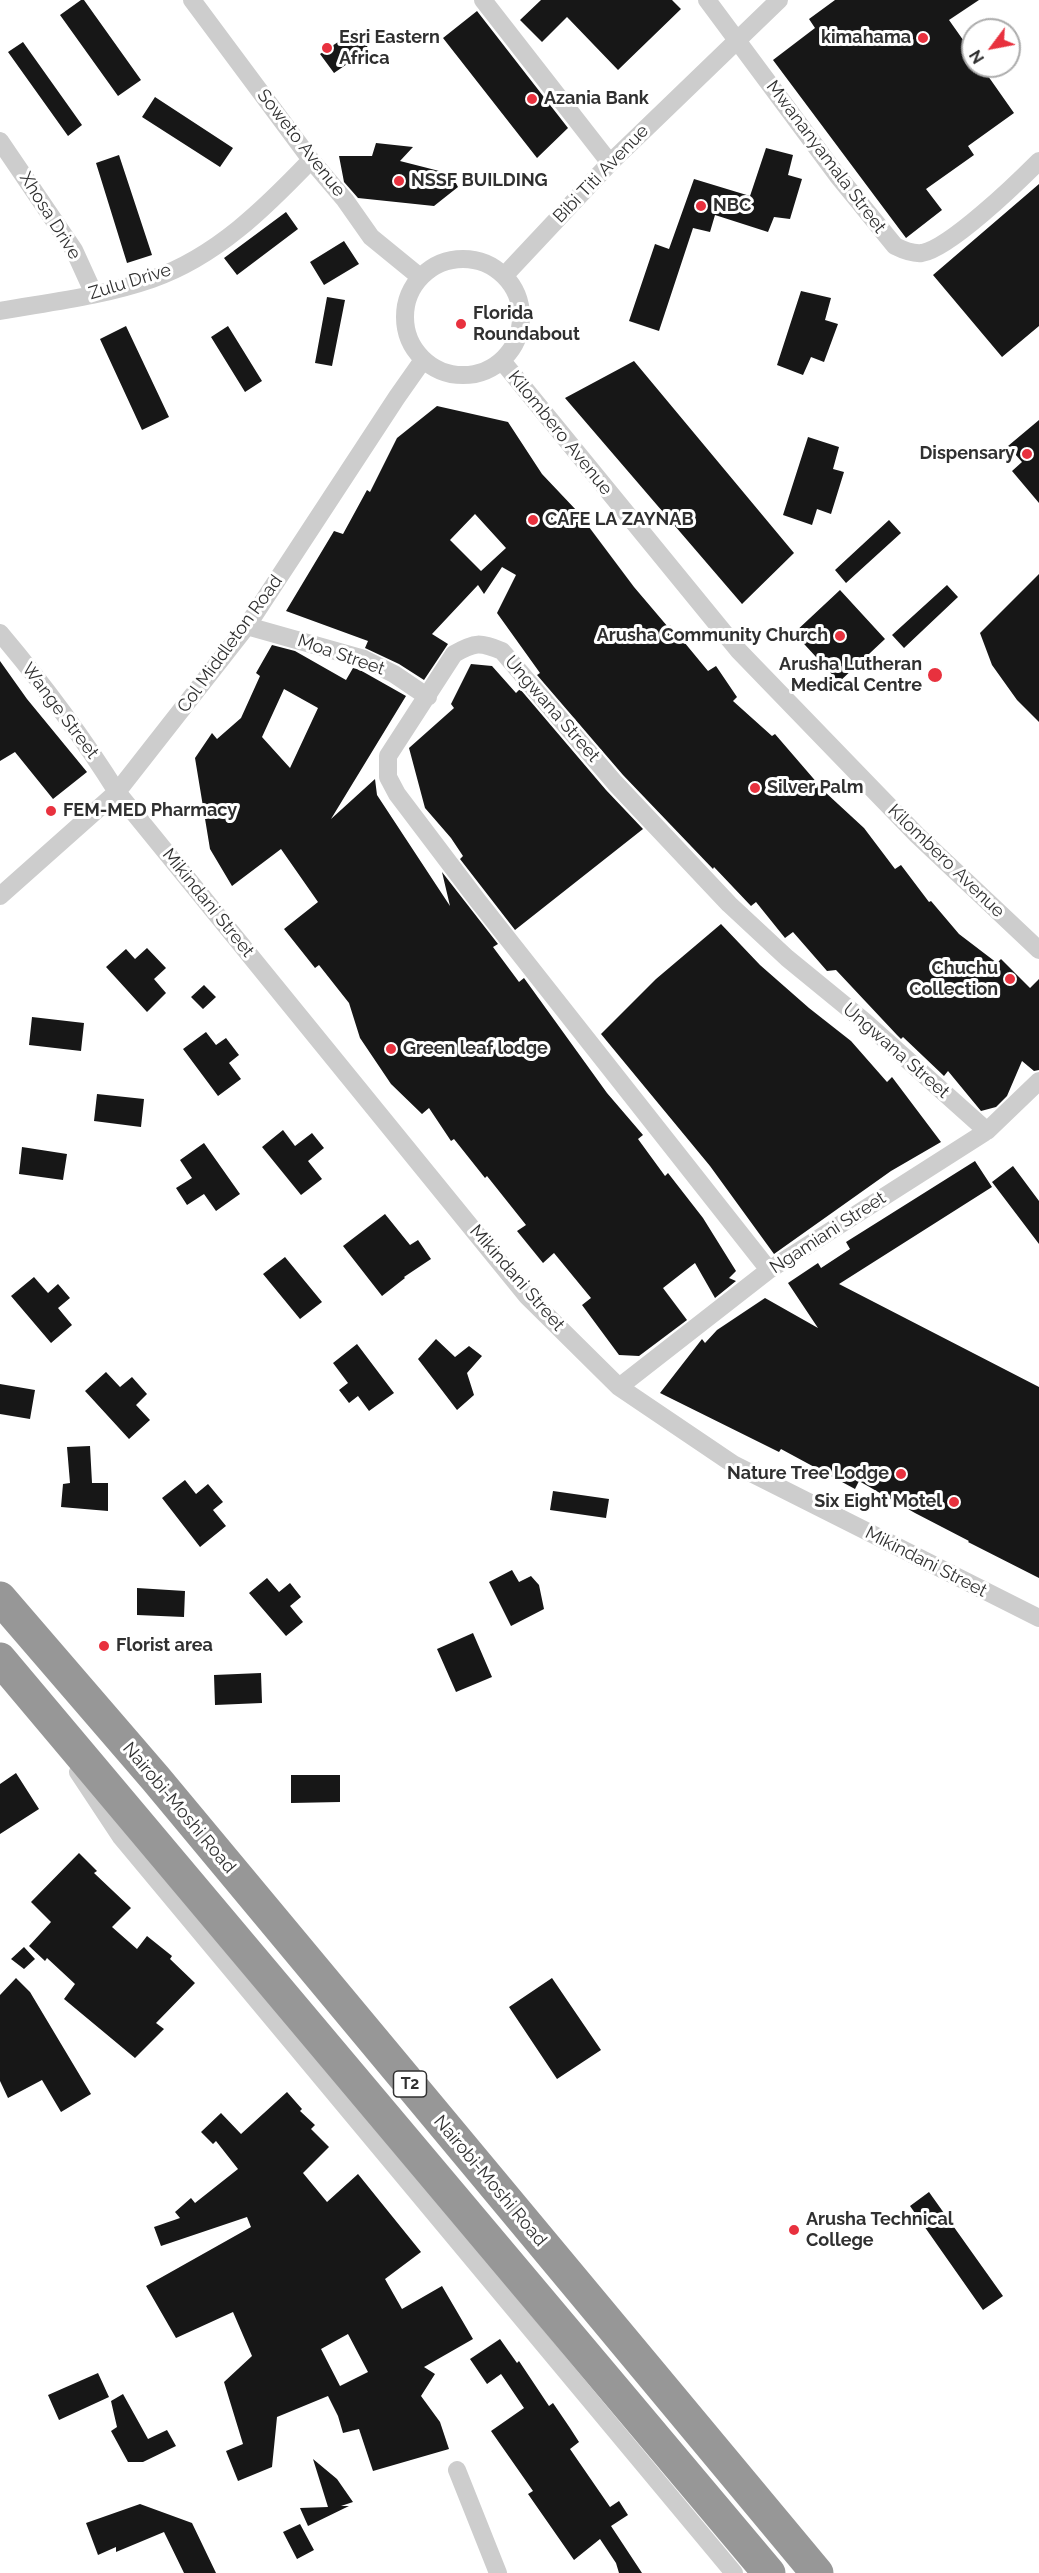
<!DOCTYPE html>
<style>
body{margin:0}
#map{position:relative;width:1039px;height:2573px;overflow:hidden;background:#fff;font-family:Raleway,sans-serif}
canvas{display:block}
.north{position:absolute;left:961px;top:18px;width:60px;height:60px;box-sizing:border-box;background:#fff;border:2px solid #acacac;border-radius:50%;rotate:238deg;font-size:16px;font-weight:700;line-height:24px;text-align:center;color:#303030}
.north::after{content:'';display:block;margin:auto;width:21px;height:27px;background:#e8313e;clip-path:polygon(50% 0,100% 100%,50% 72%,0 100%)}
</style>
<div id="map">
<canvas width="1039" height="2573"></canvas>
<div class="north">N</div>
</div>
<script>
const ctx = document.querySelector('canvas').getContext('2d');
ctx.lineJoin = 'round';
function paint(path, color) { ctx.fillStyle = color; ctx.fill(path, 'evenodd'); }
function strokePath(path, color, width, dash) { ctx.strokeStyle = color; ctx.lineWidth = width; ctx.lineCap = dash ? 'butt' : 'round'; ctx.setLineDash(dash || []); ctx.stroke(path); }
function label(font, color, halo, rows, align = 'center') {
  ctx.font = font + ' Raleway,sans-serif'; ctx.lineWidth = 6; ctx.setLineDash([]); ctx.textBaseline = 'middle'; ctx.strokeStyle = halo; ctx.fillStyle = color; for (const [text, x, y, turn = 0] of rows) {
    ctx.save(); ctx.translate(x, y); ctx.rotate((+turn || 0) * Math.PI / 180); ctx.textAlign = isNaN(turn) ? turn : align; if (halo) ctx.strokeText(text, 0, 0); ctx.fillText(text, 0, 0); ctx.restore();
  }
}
const building = new Path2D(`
 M81 0H84L141 80 118 96 60 15Z
 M541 0H672L681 9 618 70 567 17 542 42 520 20Z
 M835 0H979L949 20 973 54V66H981L1014 113 968 146 974 155 926 189 942 210 906 238 773 60 815 28 809 19Z
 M477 11 568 128 537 158 443 38Z
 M356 30 369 49 334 73 320 54Z
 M23 42 82 125 68 136 8 52Z
 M155 97 233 148 220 167 142 117Z
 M376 143 413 147 400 161 451 174 458 187 434 206 358 198 344 182 339 156H372Z
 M766 148 793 155 788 175 802 179 790 219 774 217 768 232 715 215 710 232 693 228 659 331 629 321 655 244 669 249 694 179 750 196Z
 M119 155 152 255 127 263 96 163Z
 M1039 184V326L1002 357 933 275Z
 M286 212 298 229 237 275 224 258Z
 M344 241 359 264 324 285 310 262Z
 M801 291 831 298 825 320 838 324 824 362 811 357 803 375 777 365Z
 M327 297 345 300 332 366 315 363Z
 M126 326 169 417 142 430 100 339Z
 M228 326 262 381 245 392 211 337Z
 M634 361 794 553 742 604 565 398Z
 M437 406 508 422 542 474 577 511 634 587 668 627 670 625 708 671 716 666 737 697 733 701 772 736 775 734 825 792 864 828 895 869 901 865 929 902 931 901 959 934 997 963 1001 959 1030 988 1039 979V1070L1034 1071 1022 1061 1007 1096 996 1107 981 1111 948 1071 944 1076 903 1037 901 1039 897 1035 836 970 827 971 793 932 785 938 756 902 751 906 714 867 713 869 623 775 537 675 540 673 497 613 516 575 502 567 484 594 478 585 432 634 448 644 424 680 399 664 365 648 368 641 286 611 334 531 343 534 367 490 370 492 397 438ZM475 514 506 548 481 571 450 540Z
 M1039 420V503L1012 471 1022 462 1008 446Z
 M808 437 839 447 833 469 844 472 831 514 817 509 812 525 783 515Z
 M889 520 901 533 846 583 835 570Z
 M1039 574V722L1017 700 992 665 980 633Z
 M947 585 958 597 904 648 892 635Z
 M840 590 885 639 839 682 794 633Z
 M272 645 295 651 346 680 353 668 360 670 406 696 331 819 375 779 377 795 450 906 442 872 498 944 493 947 519 982 524 978 607 1093 643 1135 638 1139 665 1176 668 1173 703 1218 736 1271 729 1278 736 1281 715 1298 695 1263 663 1288 687 1320 639 1356 619 1355 582 1305 591 1298 554 1253 543 1263 517 1231 526 1225 487 1176 485 1178 454 1139 451 1141 429 1108 422 1114 391 1084 360 1038 349 1003 319 965 315 968 284 929 318 902 281 849 232 886 210 849 195 758 212 733 217 739 241 718 260 676 256 673ZM284 689 318 708 290 768 262 737Z
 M0 661 27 699 87 772 53 799 15 752 0 761Z
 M471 664 492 666 516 693 520 689 606 790 643 829 515 930 460 859 463 856 451 838 425 808 409 748 454 708 451 704Z
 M721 924 760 965 809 1008 851 1041 887 1082 892 1077 941 1142 891 1171 774 1254 710 1166 601 1034 656 979Z
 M147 948 166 968 154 979 166 993 147 1012 106 967 126 949 135 959Z
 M204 985 216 997 203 1009 191 997Z
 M32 1017 84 1023 81 1051 29 1045Z
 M206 1032 216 1045 226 1038 239 1055 229 1063 241 1079 218 1096 183 1049Z
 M97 1094 144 1099 141 1127 94 1121Z
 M283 1130 295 1146 312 1133 324 1148 308 1161 322 1179 301 1195 262 1147Z
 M204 1143 240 1194 216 1211 204 1194 187 1205 176 1188 192 1178 180 1160Z
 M22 1147 67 1154 63 1180 19 1174Z
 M975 1161 992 1187 839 1284 1039 1387V1578L968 1542 969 1541 915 1513 859 1481 855 1489 781 1449 779 1452 660 1393 702 1339 705 1343 717 1330 765 1298 818 1328 788 1283 818 1263 821 1268 850 1249 846 1242Z
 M1013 1166 1039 1201V1244L992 1182Z
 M385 1214 410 1245 418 1240 431 1259 404 1277 405 1278 382 1296 343 1246Z
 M285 1257 322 1302 300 1319 263 1274Z
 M34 1277 48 1293 58 1284 70 1298 58 1308 72 1325 51 1343 11 1296Z
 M436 1339 455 1357 469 1346 482 1356 467 1373 474 1395 457 1410 418 1359Z
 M357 1344 394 1393 369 1411 358 1396 349 1403 339 1390 348 1383 333 1363Z
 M106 1372 120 1387 132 1377 147 1394 136 1405 150 1420 129 1439 85 1391Z
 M0 1384 35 1390 30 1419 0 1414Z
 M90 1446 92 1483H108V1511L61 1507 63 1484 70 1483 67 1447Z
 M185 1480 196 1494 208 1484 223 1502 213 1510 226 1526 200 1547 162 1498Z
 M553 1491 609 1499 606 1518 550 1510Z
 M512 1570 519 1582 531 1576 539 1585 544 1609 511 1626 489 1582Z
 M267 1578 279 1592 290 1583 301 1597 290 1606 303 1622 286 1636 249 1593Z
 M137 1588 185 1591 184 1617 137 1615Z
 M473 1633 492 1677 456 1692 437 1649Z
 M261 1673 262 1703 215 1705 214 1675Z
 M16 1773 39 1809 0 1834V1784Z
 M291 1775H340V1802L291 1803Z
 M79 1853 97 1871 94 1873 131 1908 112 1927 137 1949 147 1936 172 1956 170 1959 195 1983 156 2023 164 2029 135 2058 64 1999 75 1984 47 1958 45 1961 29 1946 51 1922 31 1902Z
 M24 1947 35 1959 24 1969 11 1959Z
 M16 1978 30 1992 91 2094 61 2112 42 2080 8 2098 0 2081V1995Z
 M552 1978 601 2050 557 2079 509 2007Z
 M287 2092 302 2109 300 2111 315 2125 311 2129 329 2147 303 2173 327 2202 358 2174 421 2252 385 2279 402 2309 442 2286 473 2339 424 2367 435 2374 421 2396 440 2422 449 2449 373 2471 359 2429 343 2433 338 2416 328 2396 277 2417 272 2467 238 2481 226 2451 243 2444 224 2382 252 2356 233 2312 176 2338 146 2286 251 2227 247 2217 161 2246 154 2227 180 2218 175 2212 191 2198 195 2203 238 2169 216 2141 213 2144 201 2132 221 2113 241 2134ZM348 2334 368 2372 340 2386 321 2349Z
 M929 2192 1003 2296 983 2310 910 2206Z
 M500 2339 517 2363 519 2361 549 2406 553 2403 570 2428 579 2442 570 2449 610 2507 619 2501 628 2515 611 2526 642 2573H619L616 2563 600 2539 574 2560 528 2494 533 2491 491 2431 524 2408 501 2374 487 2384 470 2359Z
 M98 2373 109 2397 59 2420 48 2395Z
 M123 2394 148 2439 167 2430 176 2446 143 2462H128L111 2431 117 2427 111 2401Z
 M313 2459 337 2479 353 2502 341 2506H349L308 2526 300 2508 328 2507Z
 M140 2504 192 2523 216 2573H184L164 2532 116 2552V2547L98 2555 86 2523Z
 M300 2524 314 2550 297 2559 283 2532Z`);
const street = new Path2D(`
 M192 0 311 160 345 200 371 237 420 277
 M483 0 610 163
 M707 0 837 175 895 246C903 250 913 254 922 253 950 248 1017 183 1039 161
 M0 141 74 250 94 294
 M405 317a58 58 0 1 1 116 0a58 58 0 1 1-116 0Z
 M504 276 610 163 779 0
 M0 311C51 302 103 296 152 279 216 257 266 207 311 160
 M502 361 739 651 917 835 1039 950
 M247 626 364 659 394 674 428 697
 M0 633C43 684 82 736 117 792L527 1296 619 1387 733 1464 1039 1618
 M0 896 117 792 247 626 397 397 423 360
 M769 1270 478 901 397 794 388 777V756L454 654C475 642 480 642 502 651L615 783 729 904 787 958 864 1021 987 1131
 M619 1387 769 1270 987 1131 1039 1081
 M78 1772 121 1837 734 2573
 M457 2470 498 2573`);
const highway = new Path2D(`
 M0 1598 156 1779 817 2573
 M0 1659 769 2573`);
const markers = [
 [923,38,6,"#e8313e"],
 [327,48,6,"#e8313e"],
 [532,99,6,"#e8313e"],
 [399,181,6,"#e8313e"],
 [701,206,6,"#e8313e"],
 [461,324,6,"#e8313e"],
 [1027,454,6,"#e8313e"],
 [533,520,6,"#e8313e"],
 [840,636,6,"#e8313e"],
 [935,675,8,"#e8313e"],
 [755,788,6,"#e8313e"],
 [51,811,6,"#e8313e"],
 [1010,979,6,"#e8313e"],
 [391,1049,6,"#e8313e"],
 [901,1474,6,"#e8313e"],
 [954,1502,6,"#e8313e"],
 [104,1646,6,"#e8313e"],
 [794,2230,6,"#e8313e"]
];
const shields = [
 [410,2084,33]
];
const shieldNames = [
 ["T2",410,2084]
];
const poiNames = [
 ["Esri Eastern",339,38],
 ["Africa",339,59],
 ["kimahama",911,38,"right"],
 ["Azania Bank",544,99],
 ["NSSF BUILDING",411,181],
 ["NBC",713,206],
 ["Florida",473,314],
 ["Roundabout",473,335],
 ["Dispensary",1015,454,"right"],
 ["CAFE LA ZAYNAB",545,520],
 ["Arusha Community Church",828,636,"right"],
 ["Arusha Lutheran",922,665,"right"],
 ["Medical Centre",922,686,"right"],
 ["Silver Palm",767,788],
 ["FEM-MED Pharmacy",63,811],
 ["Chuchu",998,969,"right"],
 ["Collection",998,990,"right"],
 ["Green leaf lodge",403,1049],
 ["Nature Tree Lodge",889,1474,"right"],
 ["Six Eight Motel",942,1502,"right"],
 ["Florist area",116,1646],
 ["Arusha Technical",806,2220],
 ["College",806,2241]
];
const streetNames = [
 ["Soweto Avenue",301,143,52],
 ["Mwananyamala Street",826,157,53],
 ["Bibi Titi Avenue",601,174,-46],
 ["Xhosa Drive",50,216,58],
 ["Zulu Drive",130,282,-17],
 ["Kilombero Avenue",560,433,51],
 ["Col Middleton Road",230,644,-54],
 ["Moa Street",341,655,19],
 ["Ungwana Street",552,709,49],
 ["Wange Street",60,711,53],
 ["Kilombero Avenue",946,861,44],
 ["Mikindani Street",208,903,51],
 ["Ungwana Street",896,1051,41],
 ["Ngamiani Street",828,1233,-33],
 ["Mikindani Street",517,1278,49],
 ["Mikindani Street",926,1562,27],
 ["Nairobi-Moshi Road",179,1808,50],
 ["Nairobi-Moshi Road",490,2181,50]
];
paint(building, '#171717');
strokePath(street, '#cdcdcd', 18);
strokePath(highway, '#979797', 33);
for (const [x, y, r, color] of markers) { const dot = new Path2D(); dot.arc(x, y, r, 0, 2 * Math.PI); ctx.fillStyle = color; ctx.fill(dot); strokePath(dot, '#fff', 2); }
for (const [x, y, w] of shields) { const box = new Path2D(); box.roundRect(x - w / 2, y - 13, w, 26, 4.5); ctx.fillStyle = '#fff'; ctx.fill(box); strokePath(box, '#303030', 1.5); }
label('bold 16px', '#303030', null, shieldNames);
label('bold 18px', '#303030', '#fff', poiNames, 'left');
label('18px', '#303030', '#fff', streetNames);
</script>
